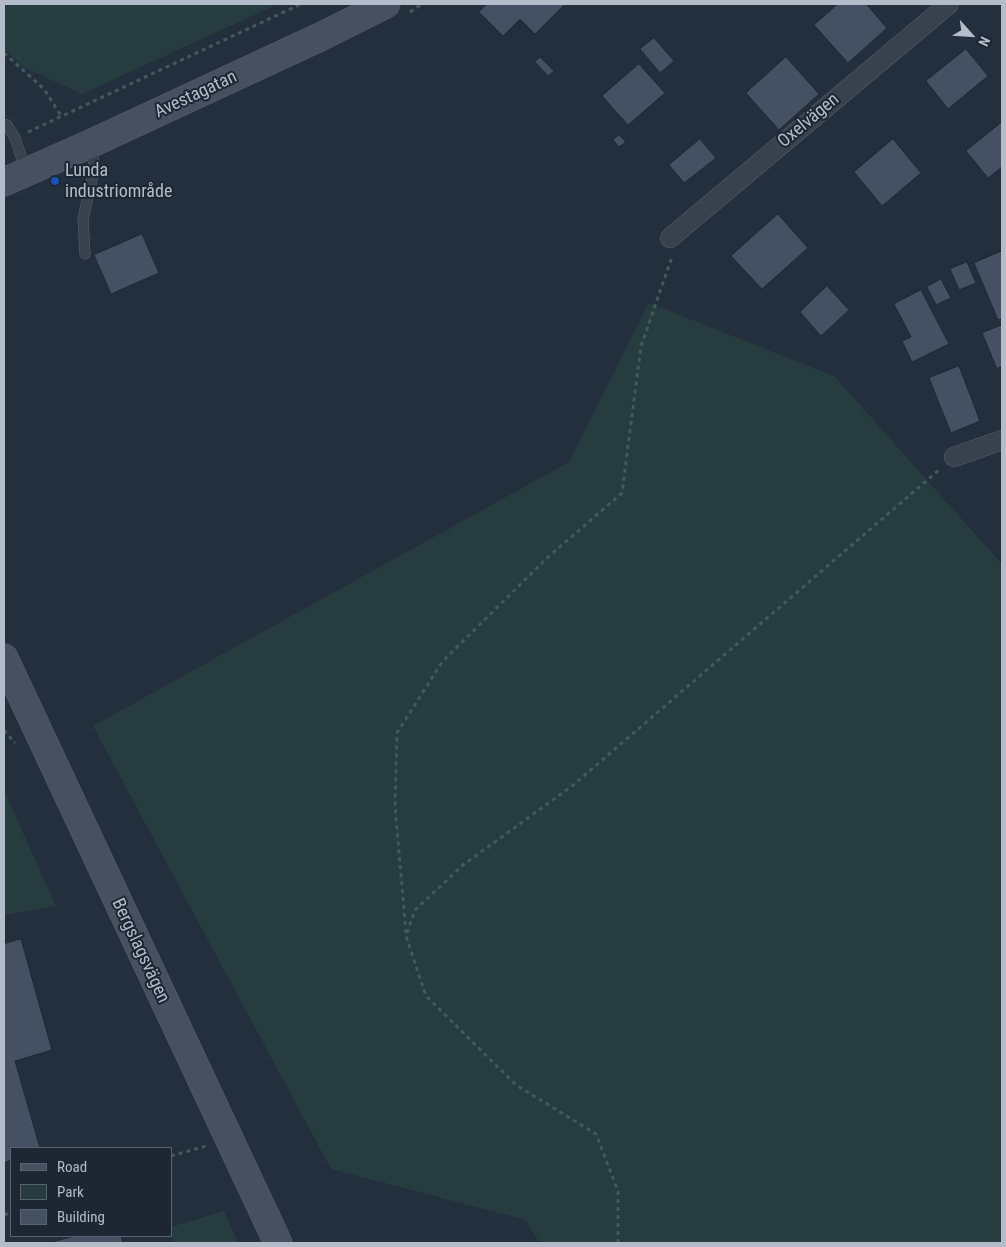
<!DOCTYPE html>
<meta charset="utf-8">
<style>
body{margin:0}
#map{position:relative;width:1006px;height:1247px;overflow:hidden;background:#242f3e;font-family:"Roboto Condensed",sans-serif}
canvas{display:block}
.frame{position:absolute;inset:0;border:5px solid #b4bcc9;pointer-events:none}
.legend{position:absolute;left:10px;top:1147px;width:162px;height:90px;box-sizing:border-box;background:#1d2633;border:1px solid #59626f;margin:0;padding:6px 9px;list-style:none;font-size:15px;color:#b4bcc9}
.legend li{display:flex;align-items:center;gap:10px;height:25px}
.legend b{width:25px;border:1px solid #59626f}
.north{position:absolute;left:946px;top:10px;width:50px;height:50px;-webkit-text-stroke:4px #1d2633;paint-order:stroke;rotate:116deg;font-size:14px;font-weight:700;line-height:20px;text-align:center;color:#b4bcc9}
.north::after{content:'';display:block;margin:auto;width:18px;height:22px;background:#b4bcc9;clip-path:polygon(50% 0,100% 100%,50% 72%,0 100%)}
</style>
<div id="map">
<canvas width="1006" height="1247"></canvas>
<div class="frame"></div>
<ul class="legend">
<li><b style="height:6px;background:#465061"></b>Road</li>
<li><b style="height:14px;background:#263c3f"></b>Park</li>
<li><b style="height:14px;background:#455162"></b>Building</li>
</ul>
<div class="north">N</div>
</div>
<script>
const ctx = document.querySelector('canvas').getContext('2d');
ctx.lineJoin = 'round';
function paint(path, color) { ctx.fillStyle = color; ctx.fill(path, 'evenodd'); }
function strokePath(path, color, width, dash) { ctx.strokeStyle = color; ctx.lineWidth = width; ctx.lineCap = dash ? 'butt' : 'round'; ctx.setLineDash(dash || []); ctx.stroke(path); }
function label(font, color, halo, rows, align = 'center') {
  ctx.font = font + ' "Roboto Condensed",sans-serif'; ctx.lineWidth = 4; ctx.setLineDash([]); ctx.textBaseline = 'middle'; ctx.strokeStyle = halo; ctx.fillStyle = color; for (const [text, x, y, turn = 0] of rows) {
    ctx.save(); ctx.translate(x, y); ctx.rotate((+turn || 0) * Math.PI / 180); ctx.textAlign = isNaN(turn) ? turn : align; if (halo) ctx.strokeText(text, 0, 0); ctx.fillText(text, 0, 0); ctx.restore();
  }
}
const green = new Path2D(`
 M4 4H278L82 94 23 67 4 49Z
 M649 303 834 376 1002 564V1243H539L526 1220 331 1169 93 726 569 462Z
 M4 790 56 906 4 915Z
 M224 1211 238 1243H174L171 1235V1227Z`);
const building = new Path2D(`
 M487 4H565L535 34 520 19 503 36 479 12Z
 M838 4H866L887 28 848 63 814 25Z
 M654 38 674 61 660 73 640 49Z
 M966 49 988 76 948 109 926 81Z
 M540 57 554 71 548 76 535 62Z
 M786 57 819 94 779 130 746 93Z
 M639 64 665 93 628 125 602 96Z
 M1002 122V167L988 178 966 151Z
 M619 135 626 142 619 147 613 140Z
 M700 139 716 158 684 183 669 165Z
 M893 139 921 173 882 206 854 172Z
 M778 214 808 248 762 289 731 256Z
 M142 234 159 273 111 294 94 255Z
 M1002 251V319L998 320 974 263Z
 M967 262 976 283 959 290 950 269Z
 M941 279 951 298 936 305 927 287Z
 M827 286 849 310 821 336 800 312Z
 M921 290 949 344 912 362 902 341 911 337 894 304Z
 M1002 325V366L997 369 982 333Z
 M959 366 980 421 951 433 929 378Z
 M21 939 52 1050 15 1061 40 1148H11V1160L4 1163V944Z
 M75 1236H121L123 1243H48Z`);
const path = new Path2D(`
 M410 12 422 4
 M4 53 44 89 61 116
 M28 132 301 4
 M4 730 15 743
 M406 933 395 806 397 733 442 662 547 558 622 493 641 346 672 257
 M171 1156 206 1146
 M4 1215 11 1212
 M618 1243V1191L596 1134 516 1085 426 996 406 936 415 910 463 865 572 786 939 470`);
const lane = new Path2D(`
 M4 124 7 125 15 138 26 171
 M85 254 83 219 94 170 92 144`);
const street = new Path2D(`
 M670 238 949 4
 M954 457 1002 440`);
const secondary = new Path2D(`
 M4 182 92 143 320 37 386 4
 M4 658 278 1243`);
const markers = [
 [55,181,5,"#1a4fb4"]
];
const streetNames = [
 ["Avestagatan",196,95,-25],
 ["Oxelvägen",809,121,-40],
 ["Bergslagsvägen",140,951,65]
];
const poiNames = [
 ["Lunda",65,171],
 ["industriområde",65,192]
];
paint(green, '#263c3f');
paint(building, '#455162');
strokePath(building, '#1f2835', 1);
strokePath(lane, '#565f6c', 11);
strokePath(street, '#565f6c', 20);
strokePath(secondary, '#565f6c', 29);
strokePath(path, '#44595c', 3, [4, 4]);
strokePath(lane, '#38414e', 10);
strokePath(street, '#38414e', 19);
strokePath(secondary, '#465061', 28);
for (const [x, y, r, color] of markers) { const dot = new Path2D(); dot.arc(x, y, r, 0, 2 * Math.PI); ctx.fillStyle = color; ctx.fill(dot); strokePath(dot, '#1d2633', 2); }
label('18px', '#b4bcc9', '#1d2633', streetNames);
label('18px', '#b4bcc9', '#1d2633', poiNames, 'left');
</script>
